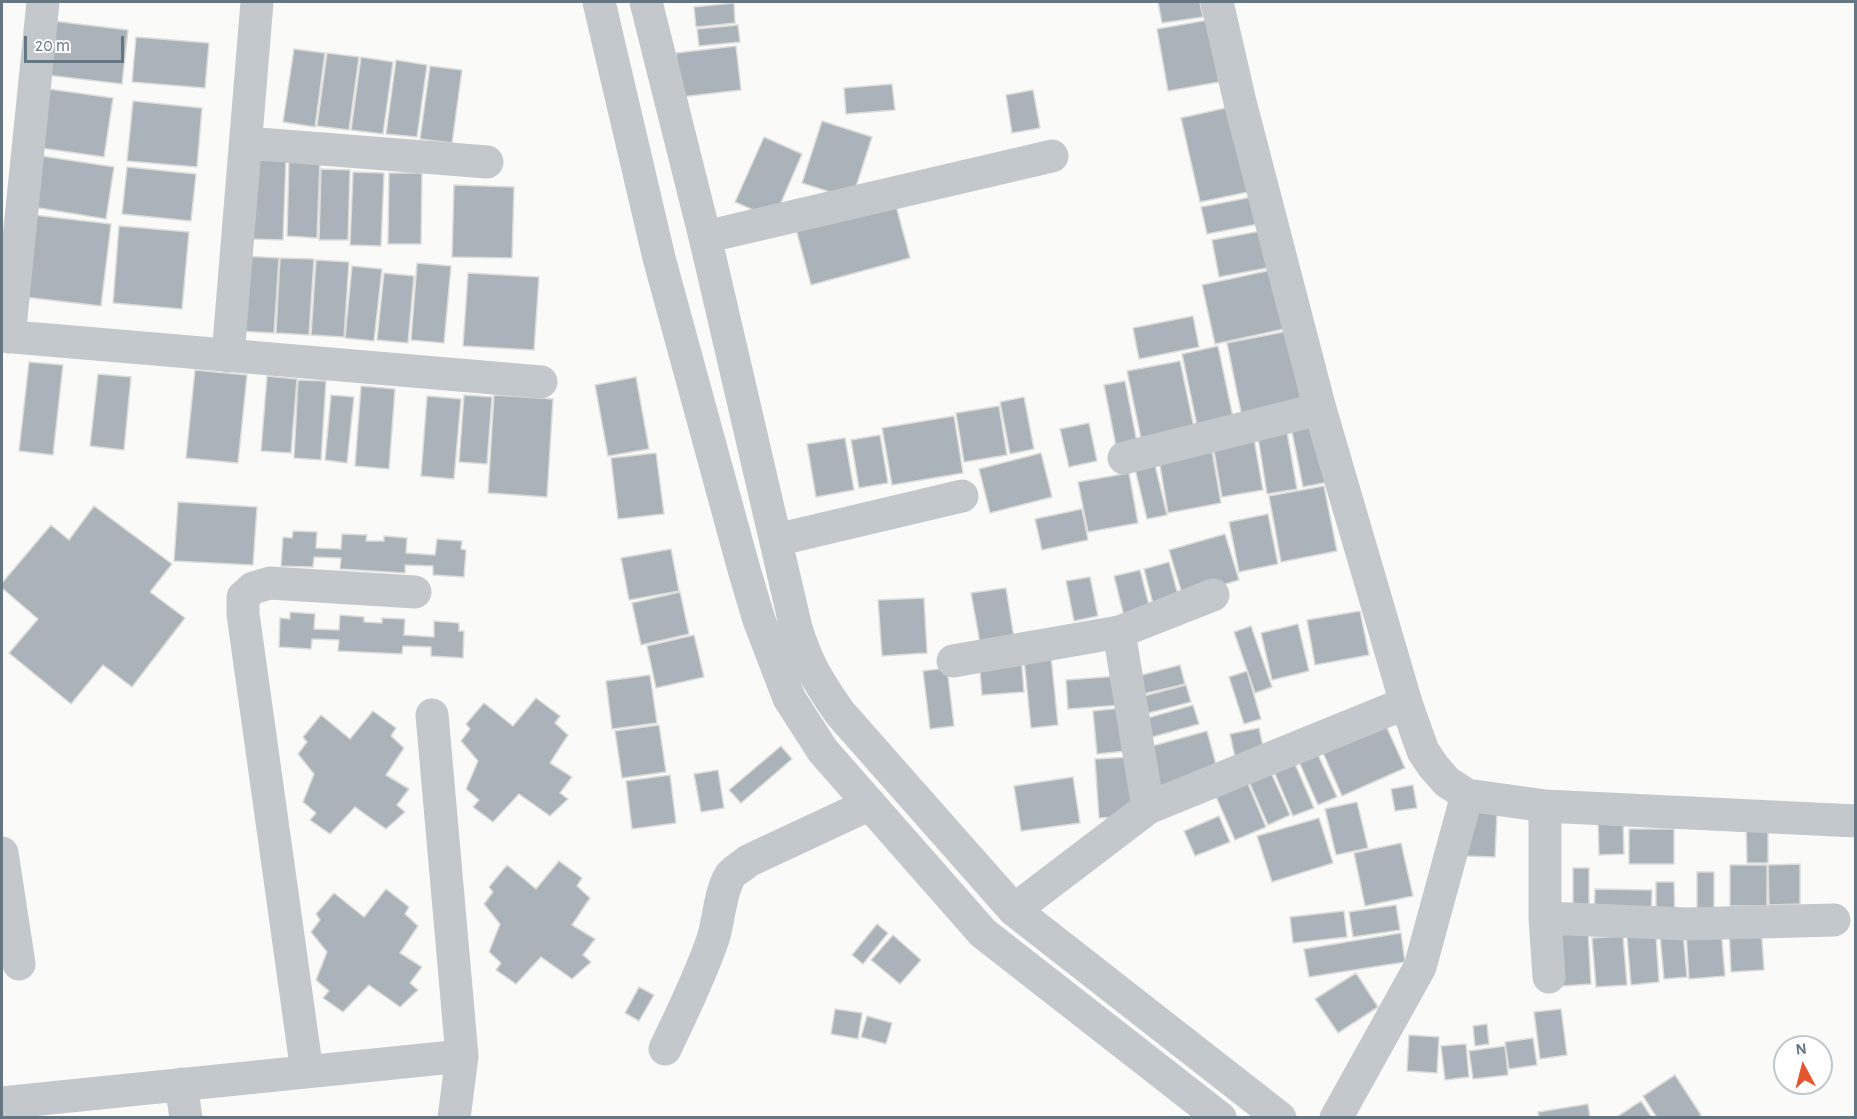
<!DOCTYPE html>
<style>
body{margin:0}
#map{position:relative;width:1857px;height:1119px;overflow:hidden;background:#fafaf8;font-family:"Alegreya Sans",sans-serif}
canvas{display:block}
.frame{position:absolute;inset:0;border:3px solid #657683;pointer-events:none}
.north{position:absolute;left:1773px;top:1035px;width:60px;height:60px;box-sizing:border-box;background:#fff;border:2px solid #c1c8cd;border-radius:50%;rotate:353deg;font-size:16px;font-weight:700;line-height:24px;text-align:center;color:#657683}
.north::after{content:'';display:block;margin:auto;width:21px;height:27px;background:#e4572e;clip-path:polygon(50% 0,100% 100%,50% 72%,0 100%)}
.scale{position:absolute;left:24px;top:36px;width:100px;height:27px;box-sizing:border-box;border:3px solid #657683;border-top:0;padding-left:8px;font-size:18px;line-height:21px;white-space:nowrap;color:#657683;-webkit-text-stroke:4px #fff;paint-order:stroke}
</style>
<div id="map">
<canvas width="1857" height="1119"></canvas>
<div class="frame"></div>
<div class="north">N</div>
<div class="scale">20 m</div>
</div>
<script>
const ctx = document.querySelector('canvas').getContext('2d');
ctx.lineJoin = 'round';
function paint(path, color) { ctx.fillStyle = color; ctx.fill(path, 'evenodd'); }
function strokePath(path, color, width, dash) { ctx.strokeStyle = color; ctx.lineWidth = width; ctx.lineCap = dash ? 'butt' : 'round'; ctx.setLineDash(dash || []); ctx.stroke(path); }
const building = new Path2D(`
 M1158 2H1200L1203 17 1162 23Z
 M734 3 735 23 696 27 694 7Z
 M45 20 128 30 122 84 38 74Z
 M1208 20 1219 82 1168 91 1157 29Z
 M738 25 740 42 699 46 697 29Z
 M136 37 209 43 205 88 132 82Z
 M736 46 741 90 681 97 676 53Z
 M294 49 325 53 315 127 283 122Z
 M327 53 359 57 349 130 317 126Z
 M361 57 393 62 383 134 351 130Z
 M396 60 427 65 417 137 386 134Z
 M430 66 462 70 452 143 420 139Z
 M892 84 895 110 846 114 844 88Z
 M49 89 113 98 104 157 41 148Z
 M1033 90 1040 128 1012 133 1006 95Z
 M133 101 202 108 197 167 127 161Z
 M1230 107 1248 192 1200 202 1181 118Z
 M822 121 872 137 852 199 802 183Z
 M764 137 802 154 774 219 735 202Z
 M35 155 114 167 106 219 27 206Z
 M289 159 320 160 317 238 287 236Z
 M255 160H286L283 240 252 239Z
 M127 167 196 174 191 221 122 214Z
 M321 169 350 170 348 240H319Z
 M353 172 384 173 381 246 350 245Z
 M389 173H422L421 244H388Z
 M454 185 514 187 512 258 452 257Z
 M1252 197 1258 224 1207 234 1201 207Z
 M895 202 910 258 811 285 796 229Z
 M34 215 111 224 101 306 24 297Z
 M119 226 189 232 182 309 113 303Z
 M1261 231 1267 268 1219 277 1212 240Z
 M243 256 279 258 274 333 238 331Z
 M280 258 314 259 309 335 276 333Z
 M316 260 349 262 344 337 311 335Z
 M417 263 451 266 444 343 411 340Z
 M352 266 382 269 374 341 345 338Z
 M1271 270 1284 329 1215 344 1202 285Z
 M384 273 414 276 408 343 377 340Z
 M468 273 539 277 534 350 463 346Z
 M1193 316 1199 347 1139 359 1133 328Z
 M1288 331 1303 411 1243 422 1227 343Z
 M1218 346 1235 427 1199 435 1182 354Z
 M1180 361 1196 437 1143 448 1127 371Z
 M29 362 63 365 53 455 19 451Z
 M195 370 247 375 238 463 186 458Z
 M98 374 131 377 124 450 90 446Z
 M267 376 297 379 291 453 261 451Z
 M636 377 649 449 608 456 595 385Z
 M298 380 326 381 321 460 294 458Z
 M1125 381 1137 442 1116 446 1104 385Z
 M361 386 395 389 389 469 355 466Z
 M331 395 354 397 347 463 325 460Z
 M464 395 492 397 487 464 459 462Z
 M494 395 553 399 547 497 488 493Z
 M427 396 461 399 454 479 421 476Z
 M1024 397 1034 449 1010 454 1000 402Z
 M999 406 1007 455 964 462 956 413Z
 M954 416 963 473 892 485 882 428Z
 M1318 422 1329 482 1303 487 1291 427Z
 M1089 423 1097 461 1069 467 1060 429Z
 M1286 426 1297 489 1267 494 1257 431Z
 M1253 433 1263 490 1222 497 1212 440Z
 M880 435 888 483 859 488 851 440Z
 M845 438 854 490 816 497 807 444Z
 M1212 451 1221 503 1168 513 1159 460Z
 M656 453 664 514 618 519 611 458Z
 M1041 453 1052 497 990 513 979 469Z
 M1155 465 1167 515 1147 519 1135 469Z
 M1129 473 1138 523 1088 532 1078 482Z
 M1324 486 1337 551 1281 562 1269 496Z
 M178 502 257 507 253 565 174 561Z
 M94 506 172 564 150 592 185 618 132 687 103 665 71 704 9 653 38 619 2 588V583L51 525 69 540Z
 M1082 509 1088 540 1042 550 1035 519Z
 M1268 514 1278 564 1239 572 1229 522Z
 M293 531 317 532 316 548 341 549 342 534 367 535 366 541H384V536L407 538 406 553 435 555 437 539 462 541 461 549 466 550 464 577 433 575V566L405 565V573L340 569 341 558 314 557 313 567 281 566 283 537 292 538Z
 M1225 534 1239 580 1183 597 1169 550Z
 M671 549 679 591 629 600 621 558Z
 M1169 562 1181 605 1155 612 1144 569Z
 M1140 570 1151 613 1125 620 1114 576Z
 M1090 577 1098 616 1074 621 1066 581Z
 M1006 588 1014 638 980 643 971 593Z
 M680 592 689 634 641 645 632 603Z
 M924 598 927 653 882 656 878 600Z
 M1360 611 1369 655 1315 665 1307 620Z
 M290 612 315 614 314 629 339 630 340 615 364 617V622L382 623V618L405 619 404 635 434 637V621L459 623V631H464L463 658 431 656V647L403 646 402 654 338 651 339 640 312 639 311 649 279 647 280 618 290 619Z
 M1298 624 1309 671 1272 680 1261 633Z
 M1251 626 1272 687 1255 693 1234 632Z
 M694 635 704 677 656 688 647 646Z
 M1021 656 1024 692 982 695 979 660Z
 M1051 656 1058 725 1031 728 1024 659Z
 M1180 665 1185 684 1139 695 1134 677Z
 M947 668 954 726 930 729 923 671Z
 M1247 671 1261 719 1244 724 1229 677Z
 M650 675 657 723 612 729 606 681Z
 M1118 676 1120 705 1068 709 1066 680Z
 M1186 685 1191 702 1145 714 1140 697Z
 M536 698 560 716 555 723 568 735 550 763 572 777 560 793 568 799 550 816 519 794 493 822 473 807 479 800 466 789 478 761 461 741 470 729 466 724 484 703 513 726Z
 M1193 705 1199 724 1149 738 1144 719Z
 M1122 708 1126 751 1097 754 1093 711Z
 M373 711 396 728 391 736 404 748 386 775 409 789 397 805 405 812 386 829 355 807 330 834 310 820 316 813 303 802 314 774 298 754 307 742 303 737 321 715 350 739Z
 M1383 719 1405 768 1342 796 1320 746Z
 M659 725 666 772 622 778 615 731Z
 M1259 728 1266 760 1237 767 1230 734Z
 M1207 731 1218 772 1156 789 1145 748Z
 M781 746 792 759 741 803 729 790Z
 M1315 748 1337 797 1318 805 1296 755Z
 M1131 757 1135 816 1099 818 1095 759Z
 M1292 757 1314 808 1293 816 1271 765Z
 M1269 768 1290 815 1268 825 1247 777Z
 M718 770 724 808 701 812 694 774Z
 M670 775 676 823 632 829 626 781Z
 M1073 777 1080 823 1021 831 1014 786Z
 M1246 779 1266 827 1235 840 1214 792Z
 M1413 785 1417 808 1395 811 1391 789Z
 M1357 802 1368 848 1336 855 1325 809Z
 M1467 810 1497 812 1495 857 1465 856Z
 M1219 816 1230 842 1195 856 1184 831Z
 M1319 818 1333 863 1272 882 1257 836Z
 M1623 818 1624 854 1599 855 1598 819Z
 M1768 823V863H1747L1746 824Z
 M1629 829H1674V864H1629Z
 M1401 843 1413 896 1365 906 1354 853Z
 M559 861 582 878 577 886 590 898 572 925 595 939 583 955 591 962 572 979 541 957 516 984 496 970 501 963 489 952 500 924 484 904 493 892 489 887 507 865 536 889Z
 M1800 864V904L1769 905 1768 865Z
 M1730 865H1767V906H1730Z
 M1573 868H1589V916H1573Z
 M1697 872H1714V920H1697Z
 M1656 882H1674L1675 919H1656Z
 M386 889 409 907 405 914 418 926 400 953 422 967 410 983 418 990 400 1007 369 985 343 1012 323 998 329 991 316 980 327 952 311 932 320 920 316 914 334 893 364 917Z
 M1595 889 1652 890 1651 918 1594 917Z
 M1396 905 1400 930 1353 937 1349 912Z
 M1344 911 1347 937 1293 943 1290 917Z
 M877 924 888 933 863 964 852 955Z
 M1761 925 1764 970 1731 972 1729 927Z
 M1721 929 1725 976 1689 979 1686 932Z
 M1588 930 1591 984 1563 986 1560 932Z
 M1683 932 1687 977 1664 979 1660 935Z
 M1401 933 1405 962 1309 977 1304 949Z
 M893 935 921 960 900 984 871 960Z
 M1656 935 1659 982 1631 985 1627 937Z
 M1623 936 1627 985 1596 987 1592 938Z
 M1356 973 1378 1007 1338 1033 1315 999Z
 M639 987 654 995 639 1021 625 1013Z
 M835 1009 862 1013 858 1039 831 1034Z
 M1561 1009 1567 1055 1540 1059 1534 1012Z
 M867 1016 892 1023 886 1044 861 1037Z
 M1487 1024 1489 1044 1475 1046 1473 1026Z
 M1409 1035 1439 1037 1437 1073 1407 1071Z
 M1533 1038 1537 1065 1509 1069 1505 1042Z
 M1466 1044 1469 1077 1445 1080 1441 1046Z
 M1505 1046 1508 1075 1473 1079 1469 1051Z
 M1675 1075 1701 1115 1698 1118H1657L1643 1096Z
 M1641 1101 1652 1118H1615Z
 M1588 1104 1590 1118H1539L1538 1112Z`);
const minor = new Path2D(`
 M599 2 659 258 743 566 759 620 789 698 823 751 983 933 1220 1118
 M646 2 705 237 796 628C807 664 819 683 840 713L1014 910 1280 1118
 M1217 2 1240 102 1320 409 1406 703 1423 751 1433 766 1447 782 1467 795 1545 806 1856 821
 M246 143 487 162
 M705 237 1052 156
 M2 336 541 382
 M9 337 43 2
 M228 356 257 2
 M1124 458 1320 409
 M776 540 962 496
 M1119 632 1148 808
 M953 661 1119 632 1213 595
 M432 715 462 1056 454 1118
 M1545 806V918L1549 977
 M2 853 19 964
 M1014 910 1148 808 1406 703
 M1545 918 1687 924 1834 920
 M665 1049C682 1013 700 977 713 939 719 920 720 892 730 876 734 870 743 866 748 861L870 804
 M307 1072 243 614V597L253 588 270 583 415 592
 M181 1084 186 1118
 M2 1103 462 1056
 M1336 1118 1420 967 1467 795`);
paint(building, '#aab3b9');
strokePath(building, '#dcdcda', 1.5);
strokePath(minor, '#c3c8cc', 33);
</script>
